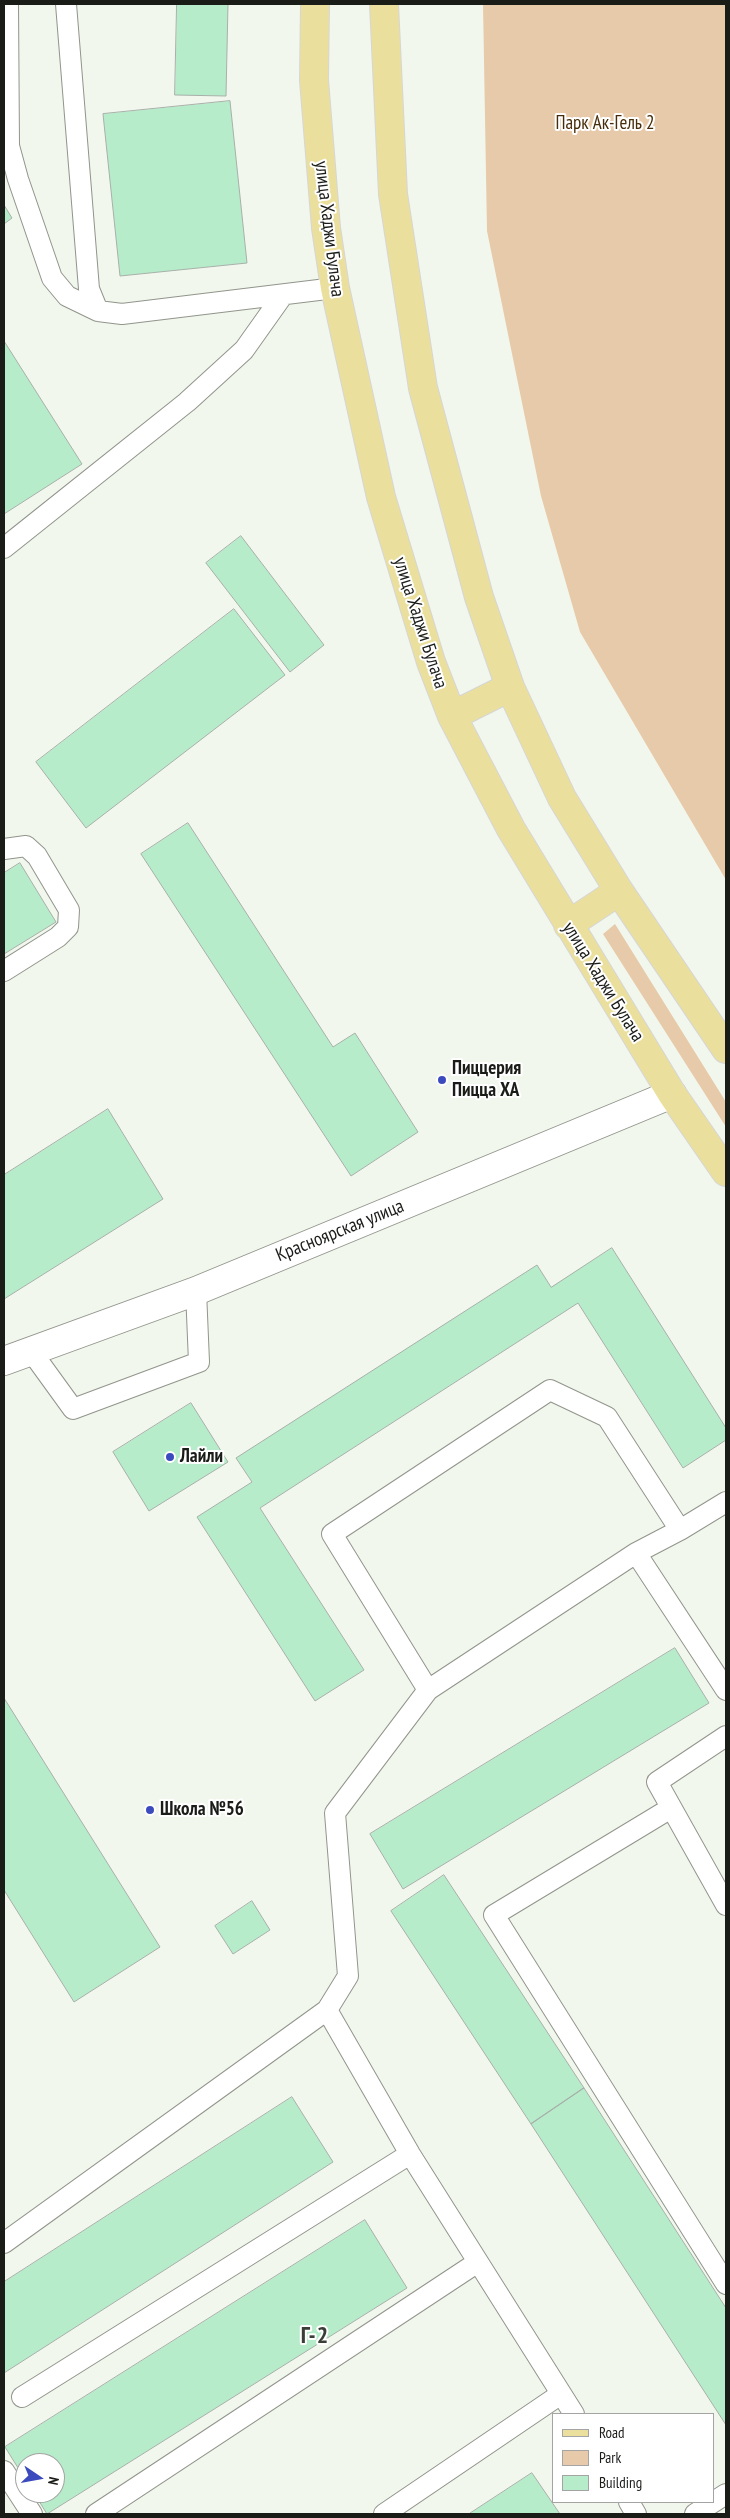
<!DOCTYPE html>
<meta charset="utf-8">
<style>
body{margin:0}
#map{position:relative;width:730px;height:2518px;overflow:hidden;background:#f2f7ed;font-family:"PT Sans Narrow",sans-serif}
canvas{display:block}
.frame{position:absolute;inset:0;border:5px solid #1a1c18;pointer-events:none}
.legend{position:absolute;left:552px;top:2413px;width:162px;height:90px;box-sizing:border-box;background:#fff;border:1px solid #a3a4a3;margin:0;padding:6px 9px;list-style:none;font-size:15px;color:#1a1c18}
.legend li{display:flex;align-items:center;gap:10px;height:25px}
.legend b{width:25px;border:1px solid #a3a4a3}
.north{position:absolute;left:15px;top:2453px;width:50px;height:50px;box-sizing:border-box;background:#fff;border:1px solid #a3a4a3;border-radius:50%;rotate:102deg;font-size:14px;font-weight:700;line-height:20px;text-align:center;color:#1a1c18}
.north::after{content:'';display:block;margin:auto;width:18px;height:22px;background:#3b4bbe;clip-path:polygon(50% 0,100% 100%,50% 72%,0 100%)}
</style>
<div id="map">
<canvas width="730" height="2518"></canvas>
<div class="frame"></div>
<ul class="legend">
<li><b style="height:6px;background:#ebdf9e"></b>Road</li>
<li><b style="height:14px;background:#e7caa9"></b>Park</li>
<li><b style="height:14px;background:#b7ecca"></b>Building</li>
</ul>
<div class="north">N</div>
</div>
<script>
const ctx = document.querySelector('canvas').getContext('2d');
ctx.lineJoin = 'round';
function paint(path, color) { ctx.fillStyle = color; ctx.fill(path, 'evenodd'); }
function strokePath(path, color, width, dash) { ctx.strokeStyle = color; ctx.lineWidth = width; ctx.lineCap = dash ? 'butt' : 'round'; ctx.setLineDash(dash || []); ctx.stroke(path); }
function label(font, color, halo, rows, align = 'center') {
  ctx.font = font + ' "PT Sans Narrow",sans-serif'; ctx.lineWidth = 4; ctx.setLineDash([]); ctx.textBaseline = 'middle'; ctx.strokeStyle = halo; ctx.fillStyle = color; for (const [text, x, y, turn = 0] of rows) {
    ctx.save(); ctx.translate(x, y); ctx.rotate((+turn || 0) * Math.PI / 180); ctx.textAlign = isNaN(turn) ? turn : align; if (halo) ctx.strokeText(text, 0, 0); ctx.fillText(text, 0, 0); ctx.restore();
  }
}
const green = new Path2D(`
 M483 4H726V880L580 632 541 496 487 231Z
 M615 924 726 1102V1127L603 934Z`);
const building = new Path2D(`
 M177 4H228L226 96 175 95Z
 M230 101 247 263 120 276 103 114Z
 M4 205 12 218 4 224Z
 M4 341 82 464 4 514Z
 M241 536 324 645 290 672 206 563Z
 M234 609 285 675 86 828 36 762Z
 M188 823 333 1047 355 1033 418 1132 351 1176 141 854Z
 M20 863 56 922 4 954V873Z
 M108 1109 163 1199 4 1299V1175Z
 M612 1248 726 1428V1440L683 1468 578 1303 260 1508 364 1670 315 1701 197 1517 252 1482 236 1458 537 1265 551 1287Z
 M191 1403 228 1462 149 1511 113 1452Z
 M675 1648 709 1703 403 1889 370 1834Z
 M4 1698 160 1947 74 2002 4 1890Z
 M444 1875 584 2088 531 2124 391 1911Z
 M252 1901 270 1930 233 1954 215 1926Z
 M584 2088 726 2308V2425L531 2124Z
 M292 2097 333 2162 4 2373V2282Z
 M365 2220 407 2288 47 2514 34 2493H55V2463H25V2479L5 2447Z
 M532 2473 560 2514H469Z`);
const lane = new Path2D(`
 M8 4 9 146 18 179 52 278 67 296 98 311
 M66 4 89 289 98 311 122 314 335 288
 M4 548 187 402 244 350 283 295
 M4 849 26 846 37 856 69 910 68 927 58 937 4 971
 M31 1351 73 1409 199 1362 196 1291
 M636 1553 726 1690
 M428 1690 636 1553 680 1530
 M726 1736 657 1782 726 1905
 M671 1808 494 1915 726 2284
 M327 2010 410 2154 574 2414
 M4 2243 327 2010 348 1976 335 1813 428 1690 332 1534 550 1390 607 1417 680 1530 726 1502
 M22 2397 410 2154
 M4 2471 32 2514
 M629 2502 636 2514
 M96 2514 478 2262
 M384 2514 561 2394
 M695 2514 726 2494`);
const street = new Path2D(`
 M4 1361 196 1291 672 1094`);
const primary = new Path2D(`
 M315 4 314 80 326 228 335 288 381 497 431 662 452 716 511 829 672 1094 726 1172
 M384 4 393 194 423 388 479 597 510 687 562 798 619 891 726 1049
 M452 716 510 687
 M568 925 619 891`);
const markers = [
 [442,1080,5,"#3b4bbe"],
 [170,1457,5,"#3b4bbe"],
 [150,1810,5,"#3b4bbe"]
];
const parkNames = [
 ["Парк Ак-Гель 2",605,124]
];
const streetNames = [
 ["улица Хаджи Булача",329,229,83],
 ["улица Хаджи Булача",420,623,72],
 ["улица Хаджи Булача",603,982,58],
 ["Красноярская улица",340,1231,-22]
];
const poiNames = [
 ["Пиццерия",452,1069],
 ["Пицца ХА",452,1091],
 ["Лайли",180,1457],
 ["Школа №56",160,1810]
];
const districtNames = [
 ["Г-2",315,2336]
];
paint(green, '#e7caa9');
paint(building, '#b7ecca');
strokePath(building, '#a7b0aa', 1);
strokePath(lane, '#91958c', 22);
strokePath(street, '#91958c', 30);
strokePath(primary, '#d6d6d5', 30);
strokePath(lane, '#fff', 20);
strokePath(street, '#fff', 28);
strokePath(primary, '#ebdf9e', 28);
for (const [x, y, r, color] of markers) { const dot = new Path2D(); dot.arc(x, y, r, 0, 2 * Math.PI); ctx.fillStyle = color; ctx.fill(dot); strokePath(dot, '#fff', 2); }
label('19px', '#472d09', '#fff', parkNames);
label('19px', '#1a1c18', '#fff', streetNames);
label('bold 19px', '#1a1c18', '#fff', poiNames, 'left');
ctx.letterSpacing = '1px';
label('bold 24px', '#3a3e36', '#fff', districtNames);
ctx.letterSpacing = '0px';
</script>
